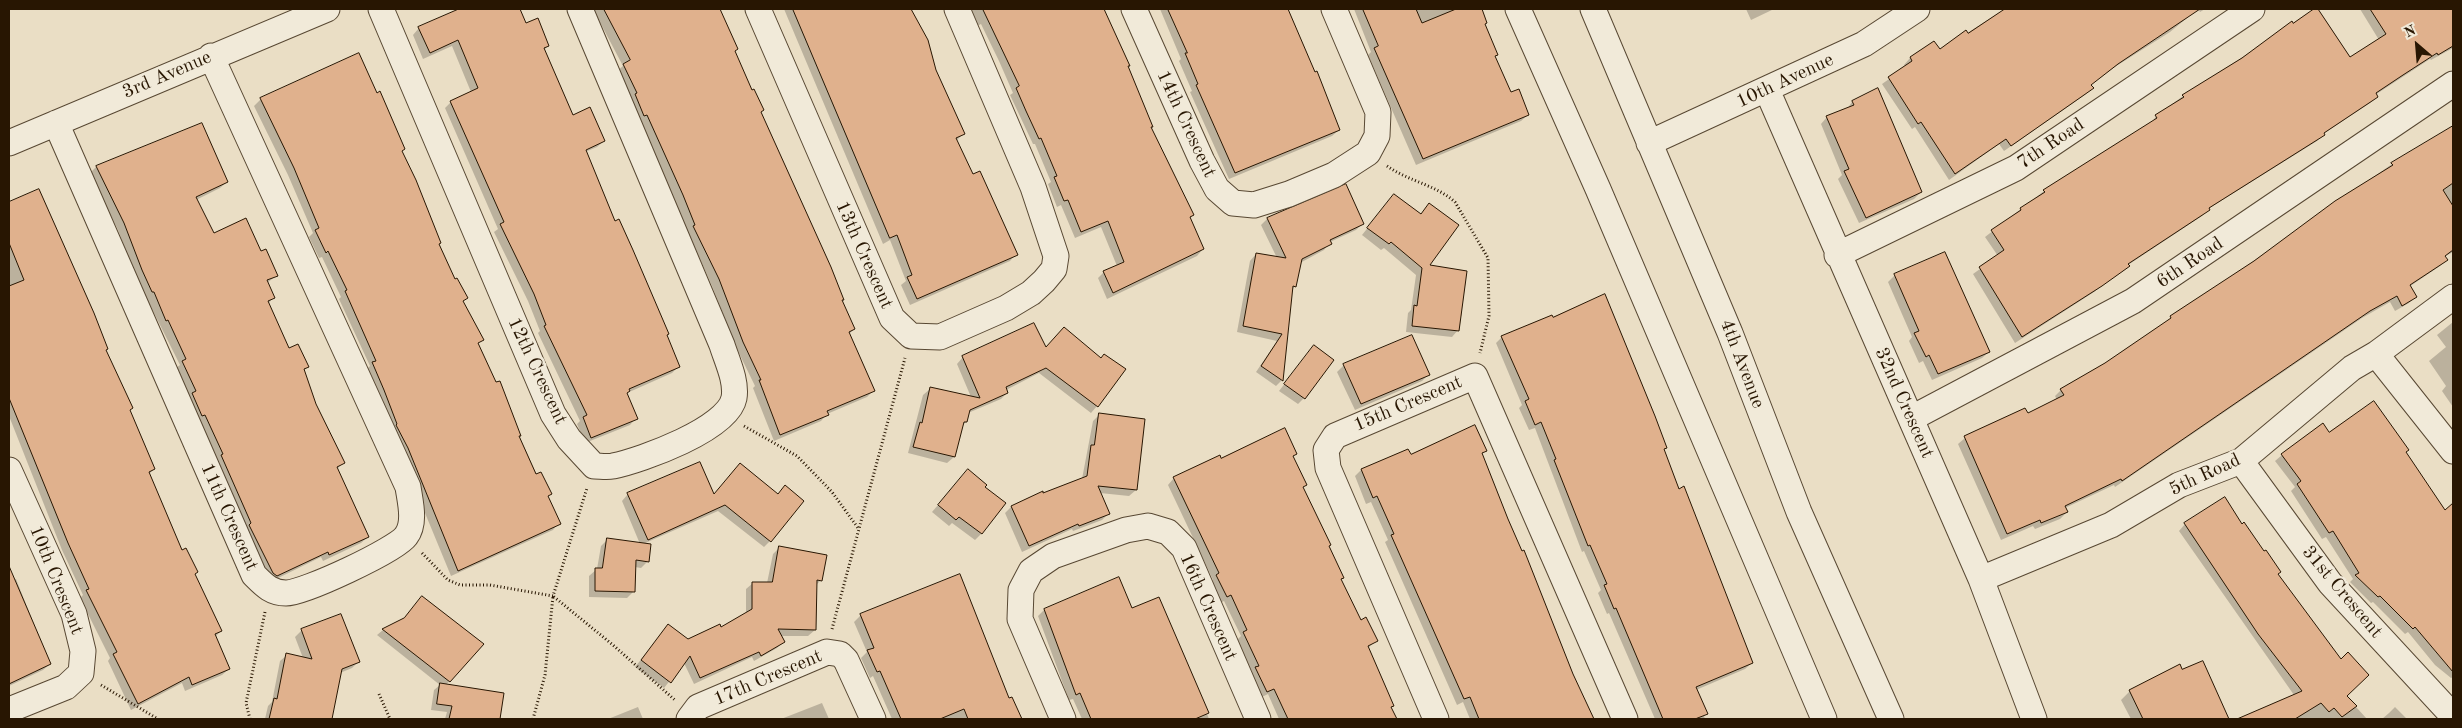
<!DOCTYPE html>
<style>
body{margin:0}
#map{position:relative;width:2462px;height:728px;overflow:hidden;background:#eadec5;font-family:"Old Standard TT",serif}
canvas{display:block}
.frame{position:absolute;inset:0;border:10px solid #281602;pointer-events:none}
.north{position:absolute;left:2392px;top:20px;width:50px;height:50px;-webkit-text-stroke:4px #f1ead9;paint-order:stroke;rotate:333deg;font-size:14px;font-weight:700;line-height:20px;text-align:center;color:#281602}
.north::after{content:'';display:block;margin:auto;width:18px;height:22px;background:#281602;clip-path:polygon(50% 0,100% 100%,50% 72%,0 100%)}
</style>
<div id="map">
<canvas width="2462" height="728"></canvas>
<div class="frame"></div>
<div class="north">N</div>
</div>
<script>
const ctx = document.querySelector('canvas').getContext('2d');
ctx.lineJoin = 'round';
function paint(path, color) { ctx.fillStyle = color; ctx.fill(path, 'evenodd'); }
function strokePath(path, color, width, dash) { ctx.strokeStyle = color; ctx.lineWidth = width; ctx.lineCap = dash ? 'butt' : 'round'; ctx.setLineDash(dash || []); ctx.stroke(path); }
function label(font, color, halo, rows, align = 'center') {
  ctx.font = font + ' "Old Standard TT",serif'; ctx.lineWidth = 5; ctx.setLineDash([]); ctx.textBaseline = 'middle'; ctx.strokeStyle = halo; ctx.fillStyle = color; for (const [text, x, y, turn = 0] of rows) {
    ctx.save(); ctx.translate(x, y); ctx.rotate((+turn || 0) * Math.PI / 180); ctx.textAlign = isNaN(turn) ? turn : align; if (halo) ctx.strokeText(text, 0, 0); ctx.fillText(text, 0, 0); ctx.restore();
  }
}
const shadow = new Path2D(`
 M462 9H519L526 25 548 46 544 50 573 117 604 141 597 147 585 152 592 174 678 367 672 373 627 393 636 418 630 425 585 443 577 424 580 421 538 333 540 331 528 301 494 232 498 229 445 108 451 102 471 92 452 46 423 59 413 35 419 28Z
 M593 9H719L736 49 734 52 854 329 849 334 873 391 867 397 827 414 821 421 774 441 753 388 755 386 737 349 712 286 617 71 623 66Z
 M784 9H909L963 134 956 141 972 176 1016 254 1010 261 910 305 901 285 906 281 890 240 883 244Z
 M969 9H1103L1128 65 1127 67 1150 128 1193 215 1189 219 1203 249 1197 256 1107 299 1098 278 1104 272 1117 266 1101 227 1075 238 1061 205 1057 207 1048 184 1051 182 1035 144H1033L1010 95 1013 93 999 61 981 24 977 26Z
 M1160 9H1287L1339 130 1332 136 1229 179 1190 92 1192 91 1179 61 1181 59Z
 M1354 9H1480L1494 57 1510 93 1528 115 1521 121 1416 165 1368 55 1371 52Z
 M1746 9H1774L1751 20Z
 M2005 9H2205L2200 12 2198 9 2170 32 2110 70 2090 85 2086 94 2004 151 1999 144 1949 180 1915 127 1912 129 1882 84 1906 67 1904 65 1910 58 1933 43 1939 51Z
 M2316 9 2350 58 2379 40 2360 9H2453V48L2431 60 2430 59 2375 95 2377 97 2370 103 2323 134 2317 141 2208 209 2202 216 2128 265 2094 292 2015 343 1973 274 1998 256 1985 237 2044 191 2151 124 2156 116 2183 96Z
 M376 95 404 149 401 152 454 281 466 298 462 302 482 340 477 344 559 523 553 530 451 576 366 370 370 366 339 299 341 297 322 257 319 258 309 237 313 233 288 175 254 106 261 99Z
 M1852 102 1921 192 1914 199 1859 223 1838 179 1842 175 1821 124 1827 117 1847 109Z
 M202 125 227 182 220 188 196 200 213 235 261 253 277 275 267 283 273 298 268 304 289 350 308 367 303 371 315 405 343 463 337 469 368 537 361 543 323 561 321 557 270 582 176 368 180 365 136 277 118 230 90 173 96 167Z
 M2453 126V252L2444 257 2446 260 2440 266 2409 287 2415 297 2409 303 2395 311 2390 302 2362 318 2115 487 2114 485 2065 508 2067 512 2060 519 2035 529 2033 526 2001 540 1958 444 1965 438 2027 414 2057 400 2055 396 2061 390 2086 377 2165 323 2392 164Z
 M38 191 105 350 132 408 129 411 154 469 149 474 182 551 221 631 215 637 229 669 222 675 185 691 182 683 131 710 108 661 110 658 80 598 83 595 62 550 9 416V203Z
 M1394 195 1420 215 1427 266 1462 312 1458 330 1452 337 1406 332 1408 313 1411 310 1416 275 1384 248 1381 250 1362 235Z
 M1267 219 1362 224 1356 230 1330 242 1324 250 1300 263 1295 286 1292 290 1282 380 1276 386 1256 372 1277 341 1237 332 1250 261 1256 254 1277 258 1261 225Z
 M1895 275 1989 352 1982 358 1932 380 1923 361 1919 363 1909 341 1912 337 1888 282Z
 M2453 322V407L2442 391 2446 386 2429 361 2446 347 2437 335Z
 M1502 337 1666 447 1663 450 1752 663 1745 669 1696 690 1706 713 1704 716 1705 719H1655L1609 613 1607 614 1598 593 1601 590 1584 551 1582 552 1535 428 1529 430 1519 408 1522 405 1496 343Z
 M1314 346 1304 398 1298 404 1279 391Z
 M1045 349 1097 406 1091 413 1039 373 1006 390 1007 393 1001 399 968 413 966 422 961 426 954 457 947 463 908 453 923 395 930 389 971 397 957 364 963 357Z
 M1344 365 1429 374 1422 381 1355 410 1337 372Z
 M1099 415 1136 490 1129 496 1100 493 1108 514 1102 520 1073 531 1072 529 1022 552 1005 513 1011 507 1042 493 1043 494 1082 479 1093 421Z
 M2328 433 2404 453 2444 512 2449 508 2453 513V677L2451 678 2435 665 2408 632 2405 634 2373 602 2371 603 2350 582 2353 579 2326 537 2322 539 2291 491 2295 487 2275 461 2282 455Z
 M1485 450 1481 455 1572 675 1593 719H1470L1463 702 1457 705 1385 542 1388 540 1371 502 1366 504 1355 476 1361 470 1410 456Z
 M1295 454 1292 457 1305 485 1302 488 1343 578 1340 580 1360 621 1376 641 1368 648 1393 706 1390 708 1396 719H1279L1268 694 1260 698 1249 675 1252 672 1237 640 1241 636 1224 601 1220 603 1210 582 1213 580 1168 485 1174 478 1221 460Z
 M962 477 981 534 975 540 952 523 949 526 932 512Z
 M785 487 770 541 764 547 718 511 643 544 648 561 641 568 635 567 634 591 627 598 589 597V576L597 569 601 546 607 540 640 544 622 501 628 494 777 495Z
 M2185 524 2276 575 2346 696 2367 719H2240L2294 695 2179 531Z
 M779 548 821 580 815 586V630L808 636H780L783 642 777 648 754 661 752 657 694 684 684 663 664 688 635 667 668 626 688 640 721 628 746 614V589L753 583H767L773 554Z
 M9 575 11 580 16 579 50 664 43 670 9 686Z
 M959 576 1009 700 1012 698 1020 719H892L873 676 870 678 861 658 867 652 854 622 860 616Z
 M1118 578 1132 609 1196 684 1209 719H1082L1073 699 1069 700 1038 616 1044 610Z
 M403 619 482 644 446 685 503 694 498 719H445L447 712 431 710 434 690 440 685 377 635 383 630Z
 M302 630 359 661 352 668 340 673 330 719H265L268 706 272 702 280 661 287 655 303 658 295 637Z
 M2202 662 2228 719H2131L2121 700 2130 691Z
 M822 703 829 719H781Z
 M638 707 643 719H608Z
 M2395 707 2407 719H2382L2389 713Z`);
const building = new Path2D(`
 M459 9H520L526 23 538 18 549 46 544 48 573 115 590 107 605 141 586 150 615 221 619 219 633 250 669 334 667 335 680 367 629 389 630 391 627 393 638 419 591 438 583 417 587 415 544 326 546 325 534 294 500 224 504 222 450 101 478 88 458 40 430 53 418 27Z
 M604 9H720L738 49 735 51 752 90 754 89 764 110 761 112 831 267 844 300H842L855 329 849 332 875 391 827 411 829 415 780 435 759 380H761L743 342 719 279 693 226 695 225 683 195 647 115 644 116 635 94 637 93 623 64 630 60Z
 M793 9H911L928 40 936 70 965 134 956 138 973 174 980 171 1018 255 917 299 907 277 912 275 897 235 890 238Z
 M983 9H1104L1130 66H1128L1153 127H1151L1194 215 1190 217 1204 249 1113 293 1103 271 1124 262 1108 221 1081 232 1068 200 1064 201 1054 177 1057 176 1041 138 1039 139 1026 111 1016 88 1019 86Z
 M1168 9H1288L1315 72 1317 71 1340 130 1235 173 1196 85 1198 84 1185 53H1187Z
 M1363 9H1416L1422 23 1456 9H1482L1487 23 1485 24 1498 55 1495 56 1511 92 1519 89 1529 115 1423 159 1374 48 1378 46Z
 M2005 9H2200L2118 64 2091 85 2094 88 2011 146 2006 139 1955 174 1921 122 1918 124 1888 77 1912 61 1910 57 1934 41 1940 49 1966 30 1968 33Z
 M2314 9H2318L2350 57 2386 34 2370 9H2453V46L2438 55 2437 53 2403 75 2376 93 2378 97 2324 133 2325 135 2209 208 2210 210 2128 264 2130 266 2102 286 2022 337 1979 267 2004 250 1991 230 2021 210 2020 208 2045 192 2043 190 2157 118 2155 115 2184 97 2182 95 2242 58 2292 21 2293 23Z
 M359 53 377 93 380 91 405 149 402 151 416 180 441 243 439 244 455 279 457 278 468 298 463 301 484 340 478 343 496 382 500 381 521 436H519L536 474 541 472 552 494 548 496 561 524 458 571 408 448 396 425 397 424 384 390 372 362 376 361 345 291 347 290 328 251 326 253 315 230 319 228 294 168 260 98Z
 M1878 88 1922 192 1866 218 1844 171 1849 169 1826 116 1854 105 1852 101Z
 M202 123 228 182 196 197 214 233 246 218 261 251 266 249 278 276 267 280 275 298 268 301 289 348 298 344 309 367 304 369 316 404 345 463 337 467 369 537 329 555 328 552 277 576 273 573 249 525 251 523 221 455 223 454 205 415 202 416 192 393 196 391 182 361 186 359 168 320 166 321 154 292H152L142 270 124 223 96 166Z
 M2453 126V183L2443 190 2453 206V250L2445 256 2448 260 2410 285 2417 297 2402 306 2397 296 2370 311 2122 481 2121 479 2065 506 2068 512 2041 523 2040 520 2007 534 1964 436 2025 408 2028 413 2064 395 2060 389 2105 363 2171 318 2170 316 2254 261 2335 201 2393 165 2391 163Z
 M1346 184 1364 224 1330 240 1332 244 1302 259 1296 287 1293 286 1283 381 1261 366 1282 334 1243 326 1256 253 1286 258 1267 218Z
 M39 189 94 313 108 349 106 350 133 408 130 410 155 469 149 472 182 550 186 548 198 572 195 574 222 631 215 634 230 669 192 685 189 677 138 704 113 654 117 652 86 590 89 589 68 543 9 398V286L24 280 9 243V202Z
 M1394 194 1421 214 1429 203 1459 225 1430 265 1467 271 1459 331 1412 326 1414 305 1417 306 1422 268 1391 242 1389 244 1367 228Z
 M1945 252 1990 352 1938 374 1929 355 1926 357 1914 333 1919 331 1894 274Z
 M1605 294 1655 416 1667 448 1664 449 1679 489 1684 486 1753 663 1696 687 1708 714 1695 719H1663L1616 608 1614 609 1604 585 1607 584 1590 545 1588 546 1554 460 1556 459 1541 422 1535 425 1525 401 1529 399 1501 336 1552 315 1553 317Z
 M1034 323 1046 347 1064 327 1101 358 1104 354 1126 369 1098 407 1046 368 1006 387 1008 393 970 410 967 422H964L955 457 913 447 920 422 922 423 930 387 980 398 962 356Z
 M1412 335 1430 375 1361 404 1343 364Z
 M1314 345 1334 360 1305 399 1284 384Z
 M2374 401 2409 450 2406 452 2445 510 2453 503V672L2415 627 2413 629 2380 596 2378 597 2355 575 2359 573 2333 531 2329 533 2297 484 2301 481 2281 454 2323 423 2329 432Z
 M1099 413 1145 419 1137 490 1098 486 1110 514 1079 526 1078 524 1029 546 1011 506 1043 491V493L1087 476 1091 445H1094Z
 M1475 425 1487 451 1482 453 1508 519 1522 551 1524 550 1573 674 1594 719H1479L1470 697 1464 699 1391 535 1394 534 1377 496 1373 498 1361 469 1408 449 1411 454Z
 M1285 428 1297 454 1293 456 1307 485 1303 487 1331 545 1329 546 1344 578 1341 579 1361 620 1366 617 1378 641 1368 646 1394 706 1391 707 1397 719H1288L1274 689 1267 692 1255 667 1259 666 1243 632 1247 630 1231 595 1227 597 1216 575 1219 573 1173 477 1220 455 1221 458Z
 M700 462 714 494 740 463 778 494 785 485 804 501 771 542 725 505 648 540 627 493Z
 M968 469 987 485 985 487 1006 503 982 534 959 517 956 520 938 505Z
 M2225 497 2242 524 2244 522 2264 551 2266 550 2281 572 2278 574 2341 659 2348 652 2369 675 2347 696 2357 706 2342 717 2334 708 2329 712 2321 703 2295 719H2237L2302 691 2258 634 2184 523Z
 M607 538 651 544 649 562 636 560 635 592 595 591V568H602Z
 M779 546 827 555 822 581 817 580 816 630 778 629 785 642 761 656 759 652 700 678 690 656 671 683 641 660 668 624 688 639 720 624 721 627 752 609V582H772Z
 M9 566 51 664 9 684Z
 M960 574 1009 698 1012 697 1022 719H968L964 709 940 719H901L880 671 877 672 867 650 874 648 860 614Z
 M1119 577 1132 608 1159 597 1209 713 1195 719H1091L1080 693 1076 695 1044 609Z
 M422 596 484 644 450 682 382 629 404 618Z
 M341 614 360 662 342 669 332 719H269L274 698 277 699 286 653 312 659 301 629Z
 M2203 661 2229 719H2143L2129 690 2180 664 2182 669Z
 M440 683 504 693 500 719H449L452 706 437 704Z`);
const path = new Path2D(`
 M1387 166C1408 181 1436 185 1455 202L1488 258 1489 316 1480 353
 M744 426 797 456 832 492 858 528
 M422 553 448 580 460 585H490L553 596 587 488
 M832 629 905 358
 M101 685 158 719
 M379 694 390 719
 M250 719 246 703 265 612
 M533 719 545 675 553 596 613 645 676 701`);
const minor = new Path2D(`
 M381 9 553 414 569 439 594 466C600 466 607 467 613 466 642 460 728 429 734 398 737 381 727 361 722 345L580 9
 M758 9 892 318 911 336 940 337 1006 308 1031 293 1044 281 1054 269 1056 256 1033 187 957 9
 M1134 9 1202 161 1217 189 1233 203 1254 205 1289 194 1334 175 1368 153 1377 136 1378 112 1334 9
 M1518 9 1598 189 1824 719
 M1593 9 1730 333 1799 512 1891 719
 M1767 90 1981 579 2034 719
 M56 123 254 575C264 585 271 593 286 593 304 593 396 550 406 536 416 523 410 501 408 487L211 56
 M9 143 327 9
 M1649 143 1864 44 1917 9
 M1837 255 2016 168 2252 9
 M2376 354 2453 451
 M1912 418 2133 301 2453 84
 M2241 461 2330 583 2453 716
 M9 470 74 614 83 651 81 673 66 687 9 710
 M1981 579 2111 525 2179 485 2241 461 2352 368 2376 354 2453 297
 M689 719 698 707 827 652 840 654 846 660 873 719
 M1063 719 1020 619 1021 590 1031 571 1053 556 1126 530 1148 526 1168 532 1184 548 1258 719
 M1436 719 1328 468 1326 450 1335 436 1475 376 1625 719`);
const streetNames = [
 ["3rd Avenue",167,75,-23],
 ["10th Avenue",1785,81,-25],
 ["14th Crescent",1186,124,65],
 ["7th Road",2051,144,-34],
 ["13th Crescent",864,255,66],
 ["6th Road",2190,263,-34],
 ["4th Avenue",1742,364,69],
 ["12th Crescent",537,371,65],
 ["32nd Crescent",1904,403,66],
 ["15th Crescent",1408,404,-23],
 ["5th Road",2205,475,-25],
 ["11th Crescent",229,517,66],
 ["10th Crescent",56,580,68],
 ["31st Crescent",2342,592,50],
 ["16th Crescent",1208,607,66],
 ["17th Crescent",768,678,-23]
];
paint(shadow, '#0003');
paint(building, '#e0b18d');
strokePath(building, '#281602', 1);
strokePath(minor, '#584833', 27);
strokePath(path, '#281602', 3, [1, 2.5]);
strokePath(minor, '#f1ead9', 25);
label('19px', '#281602', '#f1ead9', streetNames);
</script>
